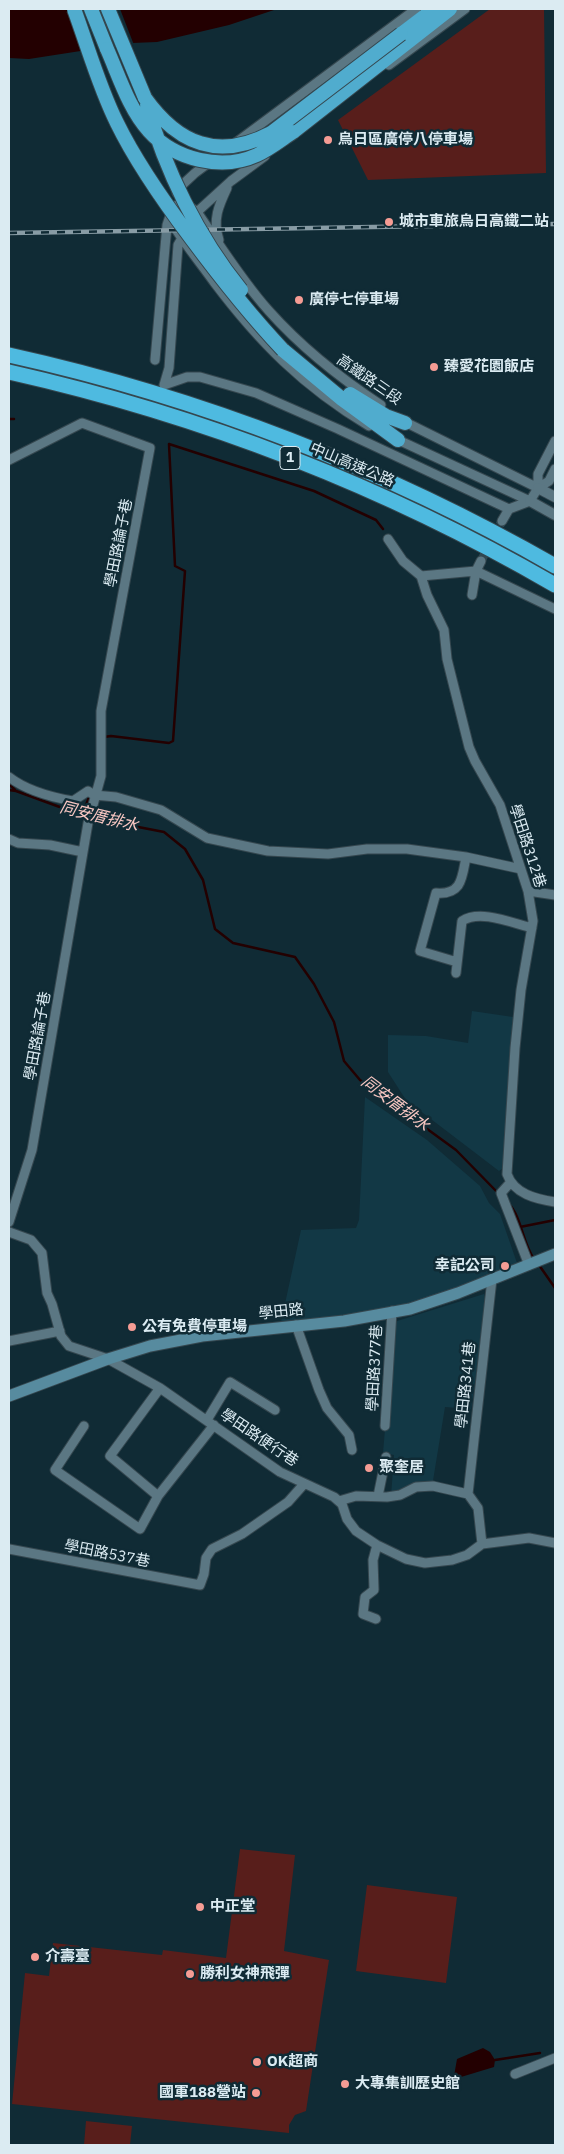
<!DOCTYPE html>
<meta charset="utf-8">
<style>
body{margin:0}
#map{position:relative;width:564px;height:2154px;overflow:hidden;background:#102b35;font-family:"IBM Plex Sans",sans-serif}
canvas{display:block}
.frame{position:absolute;inset:0;border:10px solid #dbebf2;pointer-events:none}
</style>
<div id="map">
<canvas width="564" height="2154"></canvas>
<div class="frame"></div>
</div>
<script>
const ctx = document.querySelector('canvas').getContext('2d');
ctx.lineJoin = 'round';
function paint(path, color) { ctx.fillStyle = color; ctx.fill(path, 'evenodd'); }
function strokePath(path, color, width, dash) { ctx.strokeStyle = color; ctx.lineWidth = width; ctx.lineCap = dash ? 'butt' : 'round'; ctx.setLineDash(dash || []); ctx.stroke(path); }
function label(font, color, halo, rows, align = 'center') {
  ctx.font = font + ' "IBM Plex Sans","Noto Sans TC",sans-serif'; ctx.lineWidth = 5; ctx.setLineDash([]); ctx.textBaseline = 'middle'; ctx.strokeStyle = halo; ctx.fillStyle = color; for (const [text, x, y, turn = 0] of rows) {
    ctx.save(); ctx.translate(x, y); ctx.rotate((+turn || 0) * Math.PI / 180); ctx.textAlign = isNaN(turn) ? turn : align; if (halo) ctx.strokeText(text, 0, 0); ctx.fillText(text, 0, 0); ctx.restore();
  }
}
const built = new Path2D(`
 M472 1011 513 1017 516 1020 506 1155 503 1168 499 1171 406 1100 388 1072V1035L426 1036 468 1043Z
 M365 1097 427 1140 480 1186 489 1203 500 1214 517 1263 445 1296 392 1307 299 1322H281L301 1230 356 1228 359 1220Z
 M484 1294 486 1303 471 1409 445 1407 432 1487 391 1497 394 1455 383 1453 394 1322Z`);
const green = new Path2D(`
 M490 9H544L546 173 368 180 338 120Z
 M240 1849 295 1855 284 1951 329 1960 306 2111 295 2115 289 2125V2133L12 2104 25 1973 49 1976 53 1943 162 1955 163 1950 226 1958Z
 M367 1885 457 1897 446 1983 356 1971Z
 M86 2121 132 2126 130 2145H84Z`);
const water = new Path2D(`
 M9 9H277L229 25 157 42 132 43 29 59 9 58Z
 M483 2048 490 2052 495 2060 494 2067 461 2077 454 2076 457 2059Z`);
const pier = new Path2D(`
 M69 9H120L134 45 85 53Z`);
const stream = new Path2D(`
 M9 419H14
 M104 737 111 736 169 743 173 741 185 571 175 566 169 444 314 491 376 520 383 529
 M9 784 15 790
 M9 790 16 791 87 817
 M82 815 90 795
 M92 818 164 832 185 849 203 880 215 929 233 943 295 957 314 984 334 1022 344 1061 360 1080 456 1150 499 1194
 M508 1203C522 1217 522 1242 534 1259
 M520 1227 555 1220
 M539 1265 555 1288
 M495 2060 540 2053`);
const minorTunnel = new Path2D(`
 M481 561 502 521`);
const minor = new Path2D(`
 M389 65 465 9
 M177 193 181 186 195 173 416 9
 M173 207C182 201 190 206 197 212 220 245 242 281 269 311 302 348 340 378 381 405
 M170 220C183 242 199 261 214 282 260 343 303 386 369 426
 M219 240C212 220 219 205 227 188
 M155 360 167 225 172 210
 M164 385 169 368 178 245 197 212 231 181 265 156
 M164 385 187 377H200L256 393 338 429 509 509
 M401 420 538 488
 M394 438 530 501
 M9 460 82 423 150 448 101 711V776L88 823 32 1150 9 1222
 M538 488V474L555 441
 M530 501 538 488 549 481 555 469
 M502 521 509 509 530 501
 M388 539 403 561 421 576
 M481 561 476 571 421 576 427 595 444 630 447 659 469 747 475 761 500 805 528 891 533 921 521 990 515 1048 507 1174C514 1194 536 1199 555 1202
 M472 595 476 571 555 609
 M9 777C27 791 50 797 73 801L88 791 94 795 116 797 161 810 207 838 268 851 328 854 367 849H407L466 857
 M9 839 18 843 50 845 83 852
 M528 891 555 895
 M457 962 420 951 436 893C462 895 462 878 466 857L521 869
 M456 973 462 921C480 909 512 923 532 928
 M510 1183 501 1193 529 1265
 M9 1232 31 1240 42 1253 47 1293 52 1304 61 1336 69 1346 108 1359 160 1388 280 1472 334 1497 342 1504 347 1519 356 1531 377 1545 406 1559 425 1563 452 1560 467 1555 482 1544 529 1538 555 1543
 M296 1325 319 1390 327 1408 349 1435 352 1450
 M9 1341 60 1331
 M207 1420 230 1382 275 1410
 M84 1426 55 1470 140 1529 158 1496 214 1425
 M385 1426 392 1311
 M158 1496 110 1456 160 1388
 M378 1496 386 1457
 M339 1501 356 1496 387 1497 400 1495 416 1487 433 1486 468 1494
 M482 1544 478 1508 468 1494 492 1279
 M9 1549 200 1585 204 1574 206 1558 212 1549 242 1534 288 1502 304 1484
 M376 1619 363 1614 365 1597 374 1590 373 1560 377 1545
 M515 2074 555 2058`);
const tertiary = new Path2D(`
 M538 488 555 497
 M530 501 555 515`);
const secondary = new Path2D(`
 M9 1396 108 1359 150 1346 202 1336 344 1321 410 1309 458 1293 555 1254`);
const trunk = new Path2D(`
 M91 9 107 49
 M108 9 145 98
 M401 34 434 9
 M293 132 450 9
 M283 350 342 399 398 440
 M350 394 386 416 405 423`);
const motorway = new Path2D(`
 M9 355C199 397 386 469 555 566
 M9 372C200 415 386 487 555 585`);
const rail = new Path2D(`
 M9 233 555 224`);
const trunkBridge = new Path2D(`
 M74 9C88 47 99 87 117 123 137 164 164 202 191 238 220 277 250 315 283 350
 M107 49C119 76 129 109 149 131 175 160 222 171 257 155 270 149 281 140 293 132
 M145 98C178 144 218 161 271 133L401 34
 M147 105C165 170 198 237 241 290`);
const markers = [
 [328,140,5,"#f59c94"],
 [389,222,5,"#f59c94"],
 [299,300,5,"#f59c94"],
 [434,367,5,"#f59c94"],
 [505,1266,5,"#f59c94"],
 [132,1327,5,"#f59c94"],
 [369,1468,5,"#f59c94"],
 [200,1907,5,"#f59c94"],
 [35,1957,5,"#f59c94"],
 [190,1974,5,"#f59c94"],
 [257,2062,5,"#f59c94"],
 [345,2084,5,"#f59c94"],
 [256,2093,5,"#f59c94"]
];
const shields = [
 [290,458,20]
];
const shieldNames = [
 ["1",290,458]
];
const poiNames = [
 ["烏日區廣停八停車場",338,140],
 ["城市車旅烏日高鐵二站",399,222],
 ["廣停七停車場",309,300],
 ["臻愛花園飯店",444,367],
 ["幸記公司",495,1266,"right"],
 ["公有免費停車場",142,1327],
 ["聚奎居",379,1468],
 ["中正堂",210,1907],
 ["介壽臺",45,1957],
 ["勝利女神飛彈",200,1974],
 ["OK超商",267,2062],
 ["大專集訓歷史館",355,2084],
 ["國軍188營站",246,2093,"right"]
];
const streetNames = [
 ["高鐵路三段",369,380,35],
 ["中山高速公路",352,465,23],
 ["學田路論子巷",119,543,-79],
 ["學田路312巷",527,846,72],
 ["學田路論子巷",38,1036,-80],
 ["學田路",281,1312,-6],
 ["學田路377巷",375,1368,-87],
 ["學田路341巷",466,1385,-84],
 ["學田路便行巷",259,1438,34],
 ["學田路537巷",107,1554,11]
];
const waterNames = [
 ["同安厝排水",99,817,14],
 ["同安厝排水",395,1104,37]
];
paint(built, '#123845');
paint(green, '#581e1b');
paint(water, '#230001');
paint(pier, '#102b35');
strokePath(stream, '#230001', 2.5);
strokePath(minorTunnel, '#2e4851', 9, [9, 4.5]);
strokePath(minor, '#35474f', 11);
strokePath(tertiary, '#35474f', 12);
strokePath(secondary, '#35474f', 13);
strokePath(trunk, '#35474f', 16);
strokePath(motorway, '#35474f', 17);
strokePath(minor, '#5b7783', 9);
strokePath(tertiary, '#5b7783', 10);
strokePath(secondary, '#578b9f', 11);
strokePath(trunk, '#50acce', 14);
strokePath(motorway, '#4ebae0', 15);
strokePath(rail, '#889ca5', 4.5);
strokePath(rail, '#102b35', 2.5, [8]);
strokePath(trunkBridge, '#35474f', 16, []);
strokePath(trunkBridge, '#50acce', 14);
for (const [x, y, r, color] of markers) { const dot = new Path2D(); dot.arc(x, y, r, 0, 2 * Math.PI); ctx.fillStyle = color; ctx.fill(dot); strokePath(dot, '#102b35', 2); }
for (const [x, y, w] of shields) { const box = new Path2D(); box.roundRect(x - w / 2, y - 11.5, w, 23, 4); ctx.fillStyle = '#102b35'; ctx.fill(box); strokePath(box, '#dbebf2', 1); }
label('bold 14px', '#dbebf2', null, shieldNames);
label('bold 15px', '#dbebf2', '#102b35', poiNames, 'left');
label('15px', '#dbebf2', '#102b35', streetNames);
label('italic 16px', '#fac8c3', '#102b35', waterNames);
</script>
